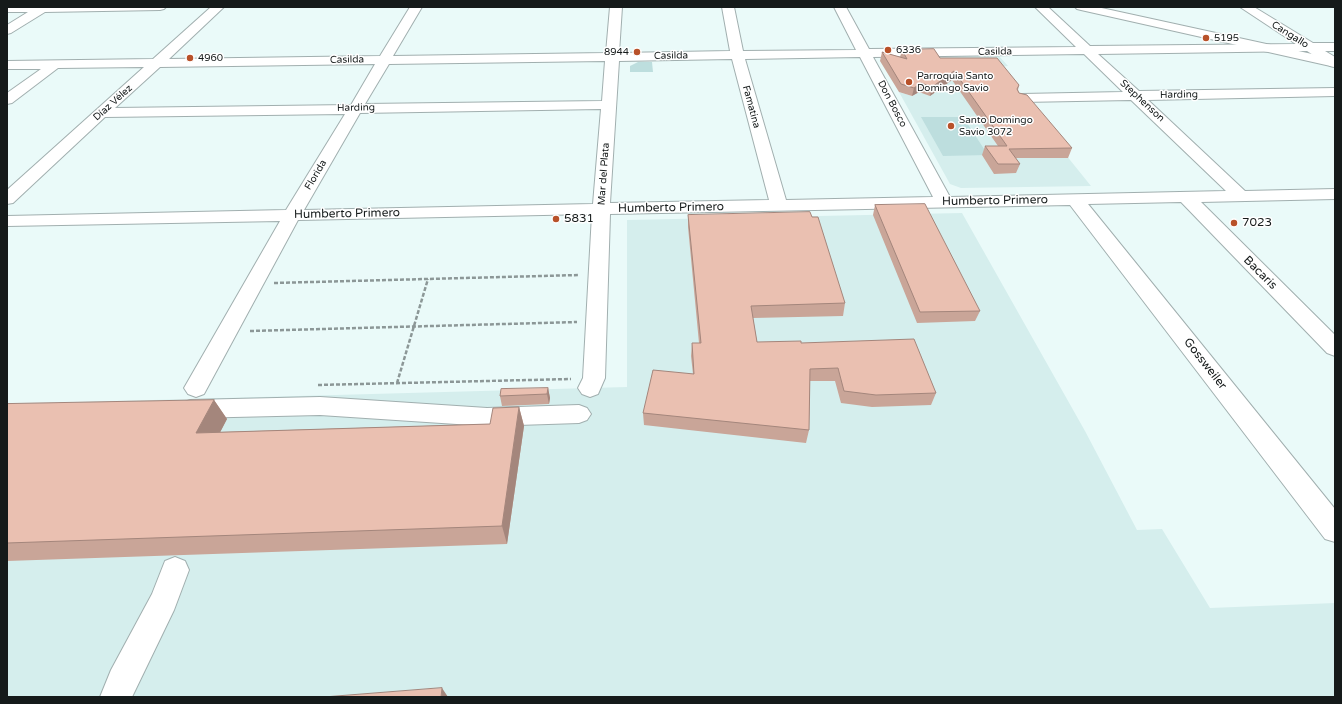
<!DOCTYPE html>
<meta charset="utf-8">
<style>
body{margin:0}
#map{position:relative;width:1342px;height:704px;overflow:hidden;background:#eafaf9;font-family:"Varela Round",sans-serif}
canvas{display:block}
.frame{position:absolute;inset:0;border:8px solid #151a1a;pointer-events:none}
</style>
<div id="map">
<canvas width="1342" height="704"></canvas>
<div class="frame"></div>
</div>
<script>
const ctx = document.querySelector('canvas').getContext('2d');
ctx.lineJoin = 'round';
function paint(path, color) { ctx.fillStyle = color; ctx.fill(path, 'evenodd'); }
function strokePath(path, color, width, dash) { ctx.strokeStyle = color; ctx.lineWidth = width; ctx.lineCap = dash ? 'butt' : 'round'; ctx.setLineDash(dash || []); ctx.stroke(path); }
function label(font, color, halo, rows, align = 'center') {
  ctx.font = font + ' "Varela Round",sans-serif'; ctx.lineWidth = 3; ctx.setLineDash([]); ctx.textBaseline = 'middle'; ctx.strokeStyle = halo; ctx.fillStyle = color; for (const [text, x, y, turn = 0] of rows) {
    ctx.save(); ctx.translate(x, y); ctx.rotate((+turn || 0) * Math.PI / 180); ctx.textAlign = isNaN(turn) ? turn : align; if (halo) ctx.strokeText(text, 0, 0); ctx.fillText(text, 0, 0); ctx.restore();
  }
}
const built = new Path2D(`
 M999 56 1008 66 995 67 1091 186 961 188 950 184 899 92 912 96 919 92 932 57Z
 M962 213 1085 431 1137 530 1162 529 1210 608 1335 603V697H7V404L627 387V220Z`);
const green = new Path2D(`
 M638 62H652L653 72H630V66Z
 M921 117H963L988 155 943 156Z`);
const path = new Path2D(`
 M274 283 579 275
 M250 331 577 322
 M397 383 428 279
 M318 385 571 379`);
const minor = new Path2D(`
 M7 7H166L164 9 160 10 45 12 11 33 7 34V25L28 12H7Z
 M211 7H224L169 59 380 56 410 7H422L393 56 606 53 610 7H622L619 53 730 51 722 7H734L743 51 856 50 834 7H846L869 49 1076 47 1035 7H1048L1090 46 1296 44 1240 7H1254L1313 43H1335V51H1325L1335 57V67L1330 66 1307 51 1098 54 1139 91 1335 88V96L1148 100 1245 191 1335 189V199L1201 202 1335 335V356L1327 353 1181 202 1088 204 1335 509V542L1325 539 1070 205 610 214 605 378 598 394 590 397 582 394 578 388 583 378 592 214 298 220 204 394 196 397 188 394 184 388 280 221 7 226V216L286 210 345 114 105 117 13 203 7 204V190L144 67 58 68 12 103 7 104V93L41 69H7V61L153 59ZM1084 54 1123 92 1022 94 1017 95 1015 98 1017 101 1022 102 1131 100 1226 191 950 197 873 57ZM860 57 933 197 786 200 745 59ZM732 59 769 200 610 203 619 61ZM605 61 602 101 365 104 389 64ZM375 64 351 105 115 108 160 67ZM601 109 593 204 304 210 360 113Z
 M320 397 487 408 579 405 587 408 591 414 587 420 579 423 487 426 320 415 190 418 182 415 178 409 182 403 190 400Z
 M175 557 185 561 189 570 174 610 132 697H100L111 670 152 594 165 561Z`);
const major = new Path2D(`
 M1075 7H1097L1335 59V67L1081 10 1077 9Z`);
const wall = new Path2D(`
 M902 50 940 58 1019 85 1018 90 1019 93 1072 148 1068 158H1016L1020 164 1016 173 994 174 982 155 985 146H998L952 80 930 96 919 92 912 96 899 92 880 61 882 52 900 57Z
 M875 205 980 311 975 321 917 323 873 215Z
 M688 215 845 303 843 316 753 318 757 342 801 343 936 393 931 405 872 407 841 403 835 381H810L809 430 806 443 644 425 643 413 693 374 691 356 692 343H699L688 227Z
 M548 388 550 398 549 404 502 406 500 396Z
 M214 400 227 419 220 432 490 424 519 407 524 426 507 544 7 561V404Z`);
const shadedWall = new Path2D(`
 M954 71 952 80 930 96 932 87Z
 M921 83 919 92 912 96 914 88Z
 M548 388 550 398 549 404 547 394Z
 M214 400 227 419 210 452 196 433Z
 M519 407 524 426 507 544 502 526Z
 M442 688 448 697H441Z`);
const building = new Path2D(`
 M934 49 940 58H997L1019 85 1017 89 1019 93 1027 95 1072 148 1009 149 1020 164H998L985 146H1007L954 71 932 87 921 83 914 88 901 84 882 52 907 59 902 50Z
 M925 204 980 311 920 312 875 205Z
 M810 212 812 217H818L845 303 751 306 757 342 801 341V343L914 339 936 393 876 395 844 391 838 368 810 369 809 430 643 413 653 370 694 374 692 343H701L688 215Z
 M548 388 547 394 500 396 501 389Z
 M214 400 196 433 490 424 493 408 519 407 502 526 7 543V404Z
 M442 688 441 697H324Z`);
const markers = [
 [1206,38,4,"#b85129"],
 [888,50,4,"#b85129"],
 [637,52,4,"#b85129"],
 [190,58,4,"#b85129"],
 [909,82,4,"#b85129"],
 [951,126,4,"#b85129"],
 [556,219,4,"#b85129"],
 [1234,223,4,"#b85129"]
];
const farStreetnames = [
 ["Cangallo",1290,35,32],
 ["Casilda",995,52,-1],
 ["Casilda",671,56,-1],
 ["Casilda",347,60,-1],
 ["Harding",1179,95,-1],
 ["Stephenson",1142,101,43],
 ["Díaz Vélez",113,103,-42],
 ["Don Bosco",892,104,62],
 ["Famatina",751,107,75],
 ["Harding",356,108,-1],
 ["Mar del Plata",604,174,-86],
 ["Florida",316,175,-59]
];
const farPoinames = [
 ["5195",1214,38],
 ["6336",896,50],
 ["8944",629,52,"right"],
 ["4960",198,58],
 ["Parroquia Santo",917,76],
 ["Domingo Savio",917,88],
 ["Santo Domingo",959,120],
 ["Savio 3072",959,132]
];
const streetNames = [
 ["Humberto Primero",995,201,-1],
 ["Humberto Primero",671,208,-1],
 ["Humberto Primero",347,214,-1],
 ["Bacaris",1260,273,45],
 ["Gossweiler",1205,364,52]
];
const poiNames = [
 ["5831",564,219],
 ["7023",1242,223]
];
paint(built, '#d5eeed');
paint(green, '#bddede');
strokePath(minor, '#a1afaf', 2);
strokePath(major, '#a1afaf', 2);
strokePath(path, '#8c9797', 2.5, [4, 2]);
paint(minor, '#fff');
paint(major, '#fff');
paint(wall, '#c9a598');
paint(shadedWall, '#a4867c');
paint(building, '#eac0b1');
strokePath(building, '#a4867c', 1);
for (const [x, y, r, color] of markers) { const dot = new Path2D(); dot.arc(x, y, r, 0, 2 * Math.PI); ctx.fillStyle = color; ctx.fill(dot); strokePath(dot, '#fff', 1.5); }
label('10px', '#151a1a', '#fff', farStreetnames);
label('10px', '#151a1a', '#fff', farPoinames, 'left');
label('12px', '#151a1a', '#fff', streetNames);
label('12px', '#151a1a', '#fff', poiNames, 'left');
</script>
